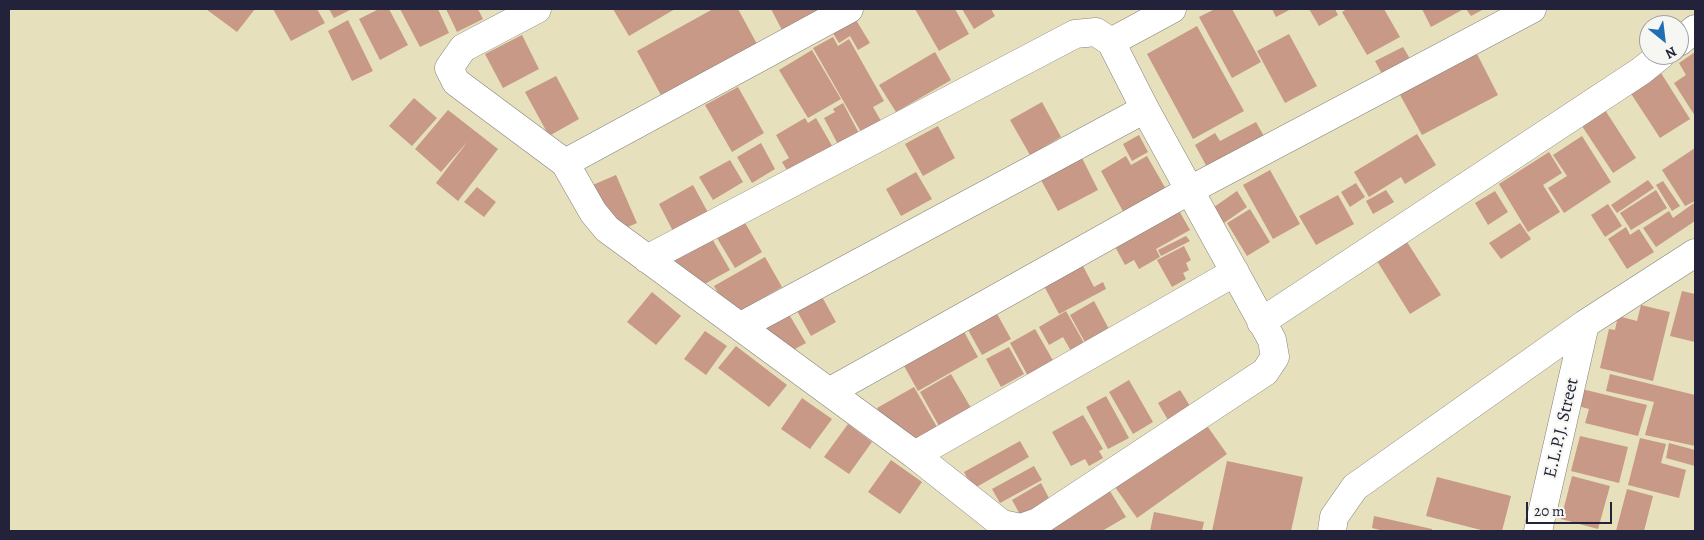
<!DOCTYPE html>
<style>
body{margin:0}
#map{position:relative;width:1704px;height:540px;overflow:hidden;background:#e6e0bc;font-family:Alegreya,serif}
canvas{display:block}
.frame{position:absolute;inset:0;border:10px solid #22223b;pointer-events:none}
.north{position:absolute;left:1639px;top:15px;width:50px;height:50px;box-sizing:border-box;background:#f6f6f2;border:1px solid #a1a1a9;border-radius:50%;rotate:151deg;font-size:14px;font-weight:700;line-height:20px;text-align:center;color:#22223b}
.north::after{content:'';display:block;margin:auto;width:18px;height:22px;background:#1f6fb2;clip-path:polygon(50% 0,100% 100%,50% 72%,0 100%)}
.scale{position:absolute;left:1526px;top:502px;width:86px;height:22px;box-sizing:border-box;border:2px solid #22223b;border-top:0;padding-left:6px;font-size:15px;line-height:18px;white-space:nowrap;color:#22223b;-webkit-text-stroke:4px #f6f6f2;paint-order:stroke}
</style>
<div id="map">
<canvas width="1704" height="540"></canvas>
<div class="frame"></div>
<div class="north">N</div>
<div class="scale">20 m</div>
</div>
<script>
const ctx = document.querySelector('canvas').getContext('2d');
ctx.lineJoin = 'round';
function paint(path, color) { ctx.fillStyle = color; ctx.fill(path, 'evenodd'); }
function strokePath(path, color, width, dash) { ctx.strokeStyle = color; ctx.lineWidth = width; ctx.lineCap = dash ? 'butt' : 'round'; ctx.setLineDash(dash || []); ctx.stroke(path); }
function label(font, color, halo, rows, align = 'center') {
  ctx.font = font + ' Alegreya,serif'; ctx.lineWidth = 4.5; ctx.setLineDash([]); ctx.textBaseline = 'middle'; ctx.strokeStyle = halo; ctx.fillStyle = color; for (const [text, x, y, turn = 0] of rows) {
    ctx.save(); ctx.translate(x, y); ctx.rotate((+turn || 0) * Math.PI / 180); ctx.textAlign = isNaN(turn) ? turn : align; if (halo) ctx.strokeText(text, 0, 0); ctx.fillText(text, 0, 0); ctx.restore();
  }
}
const building = new Path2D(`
 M206 9H255L237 32Z
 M273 9H317L325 23 291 41Z
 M329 9H352L334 18Z
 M379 9H389L408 45 380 60 359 19Z
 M400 9H438L449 33 420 47Z
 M446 9H478L483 19 457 32Z
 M613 9H675L629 36Z
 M713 9H738L757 44 662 97 637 51Z
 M771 9H823L782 30Z
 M915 9H955L969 34 939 51Z
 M962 9H991L995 16 974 29Z
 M1215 9H1232L1261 62 1232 78 1199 17Z
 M1272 9H1291L1276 17Z
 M1309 9H1335L1338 15 1319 26Z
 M1347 9H1384L1400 37 1367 55 1342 12Z
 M1422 9H1461L1462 10 1431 27Z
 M1466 9H1484L1471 16Z
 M348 20 373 71 352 81 328 31Z
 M856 20 870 43 858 50 850 36 839 43 831 30 842 24 844 27Z
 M1197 26 1244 111 1193 139 1147 54Z
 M1289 34 1317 86 1285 103 1257 51Z
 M522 35 539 69 503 88 485 54Z
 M833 37 838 46 849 39 884 101 873 107 881 121 861 132 813 48Z
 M1403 47 1410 59 1382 74 1375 61Z
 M812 50 841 99 808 118 779 70Z
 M935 52 951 80 896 112 879 85Z
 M1476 52 1498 95 1422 135 1399 93Z
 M1695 52V116L1674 83 1686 75 1679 63Z
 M1661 73 1690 119 1660 138 1630 92Z
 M556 76 579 119 549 136 525 92Z
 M738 87 764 133 732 152 705 105Z
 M414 98 437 118 412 146 389 126Z
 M1042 102 1061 137 1030 155 1010 120Z
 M843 103 862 139 841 150 824 118 835 112 833 109Z
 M448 110 498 149 458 201 436 183 468 141 441 172 415 149Z
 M1605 110 1636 158 1613 173 1582 126Z
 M805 118 808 123 816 118 835 151 788 172 782 162 789 158 776 135Z
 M1256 122 1265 138 1208 169 1195 145 1215 133 1220 141Z
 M938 126 955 158 923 176 905 144Z
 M1417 134 1436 165 1405 184 1401 177 1369 197 1354 172Z
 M1139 135 1148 152 1132 161 1123 144Z
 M1582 136 1611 182 1564 213 1548 188 1567 176 1553 155Z
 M761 143 775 169 752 183 737 157Z
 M1695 148V201L1685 206 1662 170Z
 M1549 152 1562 173 1543 185 1560 212 1528 232 1499 184Z
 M1126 156 1131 165 1147 156 1167 191 1125 215 1101 171Z
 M1082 158 1098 190 1058 211 1041 180Z
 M730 160 743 182 713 200 699 177Z
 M1270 170 1300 224 1273 239 1243 185Z
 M916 172 932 199 901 216 886 189Z
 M616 175 637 223 602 238 581 190Z
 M1648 180 1654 188 1617 213 1611 205Z
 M1663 181 1680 206 1672 211 1656 185Z
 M1356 183 1365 197 1350 207 1341 192Z
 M693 185 711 218 676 237 659 204Z
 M477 187 496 202 484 217 464 202Z
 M1386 190 1394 202 1373 214 1366 201Z
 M1656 190 1667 208 1631 230 1620 213Z
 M1237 191 1247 207 1224 223 1214 207Z
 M1495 191 1508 212 1488 225 1475 203Z
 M1338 195 1354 224 1316 245 1299 216Z
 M1694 203 1695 205V221L1656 247 1643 228 1669 211 1673 218Z
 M1608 204 1622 226 1605 237 1591 215Z
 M1177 207 1190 230 1156 249 1160 257 1139 269 1134 260 1125 265 1113 243Z
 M1250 209 1270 242 1247 256 1227 223Z
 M744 221 762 252 735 268 717 238Z
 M1520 223 1531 239 1501 259 1489 243Z
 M1626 227 1630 235 1639 229 1654 252 1627 269 1608 239Z
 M710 235 730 270 701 286 687 283 672 256Z
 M1186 236 1190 241 1161 256 1158 250Z
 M1407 242 1441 295 1410 314 1377 261Z
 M1184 246 1191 260 1186 263 1189 270 1183 273 1186 279 1172 287 1157 260Z
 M765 257 782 287 731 316 714 286Z
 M1083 266 1094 287 1103 282 1106 289 1059 314 1044 286Z
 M1682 291 1695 294V342L1670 336Z
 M652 292 681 316 656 345 627 322Z
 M821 295 836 322 811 336 796 309Z
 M1094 301 1111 333 1087 346 1070 315Z
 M1641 305 1670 312 1653 381 1600 368 1609 329 1615 330 1618 316 1637 321Z
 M787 311 806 343 784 355 761 326Z
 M1066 311 1084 343 1071 351 1063 337 1049 345 1039 327Z
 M996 312 1011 339 982 355 967 328Z
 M1035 329 1055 364 1029 378 1010 343Z
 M963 330 978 357 918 391 903 364Z
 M705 331 727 346 706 375 684 359Z
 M736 346 787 385 769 407 718 368Z
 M1009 347 1024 374 1001 387 986 359Z
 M951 374 971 408 939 426 920 392Z
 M1610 374 1695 395V446L1645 435 1654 402 1606 391Z
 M1129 380 1153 422 1133 434 1109 392Z
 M914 387 937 427 907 444 895 423 888 426 877 408Z
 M1582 389 1647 405 1638 436 1585 423 1589 409 1578 406Z
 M1180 390 1190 406 1168 420 1158 403Z
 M1106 396 1129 438 1108 449 1086 407Z
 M802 398 832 419 810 449 781 429Z
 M1083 415 1103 449 1099 451 1103 458 1089 466 1085 459 1071 466 1052 432Z
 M1205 423 1227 454 1137 518 1115 487Z
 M848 424 872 442 849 474 824 457Z
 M1580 436 1628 447 1619 483 1571 471Z
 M1640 438 1666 444 1661 463 1686 470 1679 498 1628 485Z
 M1020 441 1029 457 973 489 964 472Z
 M1669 443 1695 450V466L1666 458Z
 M891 460 922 482 900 514 868 492Z
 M1227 461 1303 477 1291 531H1212Z
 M1034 466 1042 480 1000 503 992 489Z
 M1572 476 1610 486 1598 529 1561 519Z
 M1437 477 1511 496 1502 531H1485L1426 516Z
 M1041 483 1051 502 1022 518 1012 500Z
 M1108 488 1126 517 1102 531H1037Z
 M1627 489 1653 496 1644 531H1616Z
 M1154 512 1204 522 1202 531H1150Z
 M1374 516 1432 529V531H1384L1372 528Z`);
const minor = new Path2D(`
 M537 9 463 48 449 68 456 82 565 163 593 212 607 229 915 455 1002 524 1021 528 1038 522 1265 372 1275 357 1272 340 1145 109 1111 42 1096 32 1075 34 647 259
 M1111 42 1172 9
 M1679 42 1695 29
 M565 163 849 9
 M1261 322 1641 71 1661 55
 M741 326 1145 109
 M829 392 1190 190 1532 9
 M915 455 1235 272
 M1332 531 1334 517 1355 487 1585 324 1695 253
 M1538 531 1585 324`);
const streetNames = [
 ["E.L.P.J. Street",1562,428,-77]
];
paint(building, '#c79986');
strokePath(minor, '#84817c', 29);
strokePath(minor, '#fff', 28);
label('18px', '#22223b', '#f6f6f2', streetNames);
</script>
